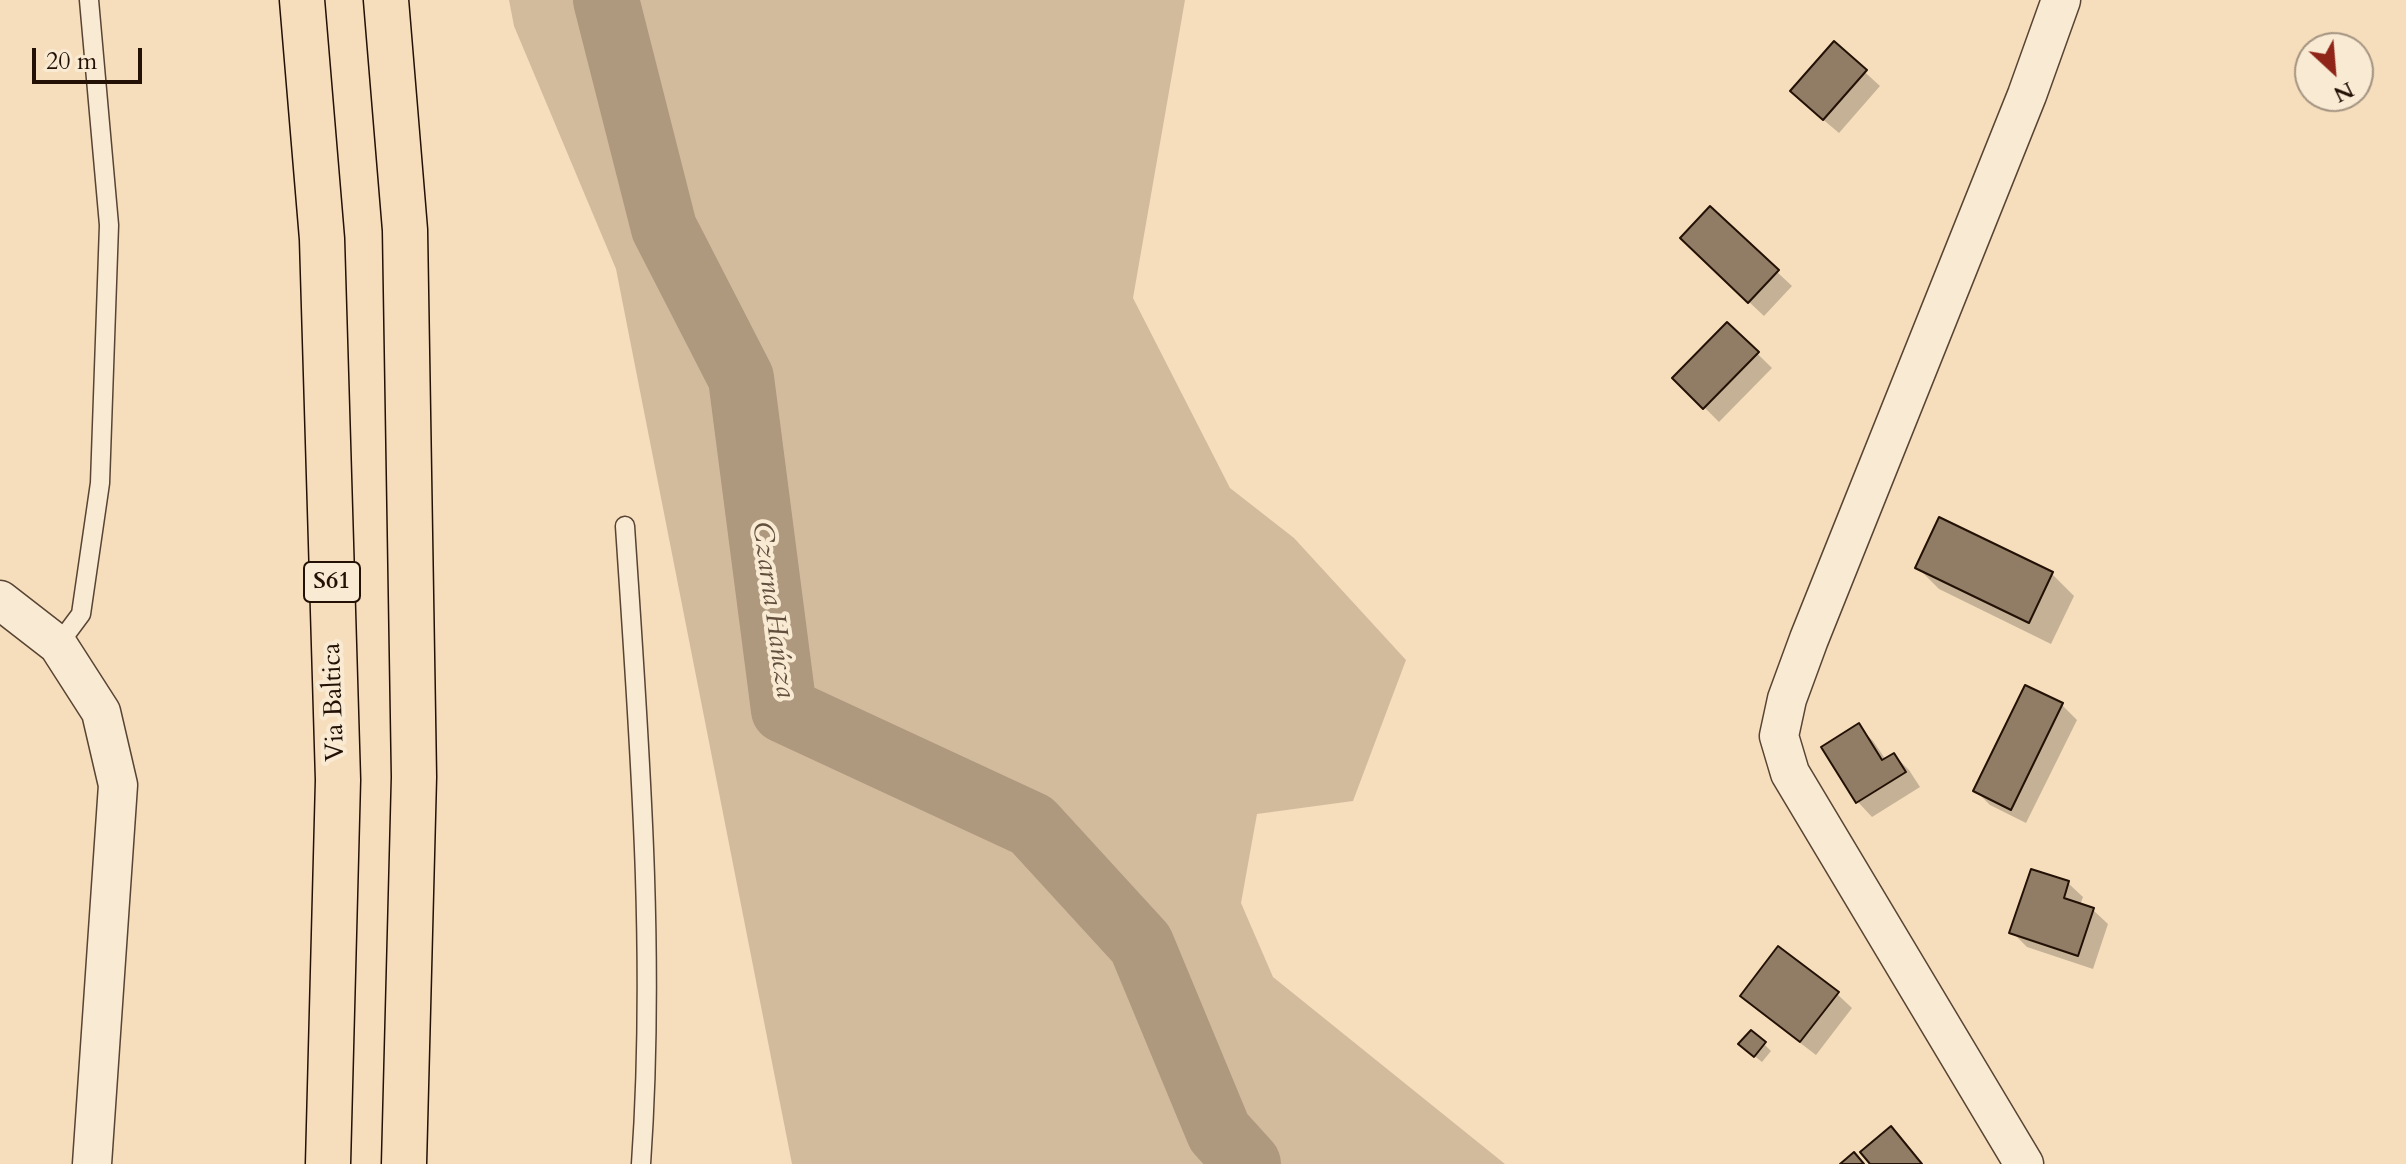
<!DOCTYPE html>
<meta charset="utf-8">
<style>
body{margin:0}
#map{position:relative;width:2406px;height:1164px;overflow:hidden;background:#f6debc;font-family:Cardo,serif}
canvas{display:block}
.north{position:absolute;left:2294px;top:32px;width:80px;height:80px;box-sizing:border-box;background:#f9ead3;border:2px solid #a39381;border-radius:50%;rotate:154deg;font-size:22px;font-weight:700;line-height:32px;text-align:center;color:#231106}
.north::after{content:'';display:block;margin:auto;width:28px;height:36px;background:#8f2418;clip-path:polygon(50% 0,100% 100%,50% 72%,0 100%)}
.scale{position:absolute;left:32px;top:48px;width:110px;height:36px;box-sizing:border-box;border:4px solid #231106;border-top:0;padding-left:10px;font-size:24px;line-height:28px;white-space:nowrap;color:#231106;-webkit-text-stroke:6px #f9ead3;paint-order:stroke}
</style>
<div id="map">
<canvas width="2406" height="1164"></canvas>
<div class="north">N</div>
<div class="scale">20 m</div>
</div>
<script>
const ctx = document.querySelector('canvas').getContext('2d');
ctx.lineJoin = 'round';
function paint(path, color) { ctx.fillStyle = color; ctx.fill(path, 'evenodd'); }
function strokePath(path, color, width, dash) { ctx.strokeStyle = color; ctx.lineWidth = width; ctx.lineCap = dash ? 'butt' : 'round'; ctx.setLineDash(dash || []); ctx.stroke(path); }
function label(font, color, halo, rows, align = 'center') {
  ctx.font = font + ' Cardo,serif'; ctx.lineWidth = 8; ctx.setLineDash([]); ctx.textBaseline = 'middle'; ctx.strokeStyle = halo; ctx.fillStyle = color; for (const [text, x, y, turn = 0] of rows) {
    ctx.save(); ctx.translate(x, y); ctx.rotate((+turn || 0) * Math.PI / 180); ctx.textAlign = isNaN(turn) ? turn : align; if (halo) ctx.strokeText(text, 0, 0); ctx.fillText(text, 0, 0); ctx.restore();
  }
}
const green = new Path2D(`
 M509 0H1185L1133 298 1230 488 1294 538 1406 660 1353 801 1257 814 1241 903 1273 977 1505 1164H792L616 269 514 26Z`);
const shadow = new Path2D(`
 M1834 44 1880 86 1839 133 1807 106Z
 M1697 253 1777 272 1792 286 1764 316Z
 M1727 324 1772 368 1719 422 1675 378Z
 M1940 520 2052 574 2074 596 2051 644 1939 589 1917 567Z
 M2026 688 2062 705 2077 720 2026 823 1990 805 1975 790Z
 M1858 726 1873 741 1886 760 1894 755 1909 770 1920 787 1872 817 1858 802Z
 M2068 883 2083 897 2080 905 2093 910 2108 924 2093 969 2027 947 2012 932Z
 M1837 994 1852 1008 1816 1055 1757 1010 1743 995Z
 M1764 1044 1771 1051 1762 1062 1748 1051Z`);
const river = new Path2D(`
 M606 0 664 228 741 378 784 710 1032 825 1141 944 1219 1132 1248 1164`);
const building = new Path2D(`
 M1834 41 1867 70 1823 120 1790 91Z
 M1710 206 1779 270 1748 303 1680 238Z
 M1727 322 1759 352 1703 409 1672 378Z
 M1939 517 2053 572 2029 623 1915 568Z
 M2025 685 2063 703 2011 810 1973 791Z
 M1859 723 1882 760 1894 753 1906 772 1856 803 1821 747Z
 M2031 869 2069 881 2064 898 2094 908 2078 956 2009 933Z
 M1778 946 1839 992 1800 1042 1740 996Z
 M1751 1030 1766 1042 1754 1057 1738 1044Z
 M1891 1126 1922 1164H1870L1860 1152Z
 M1854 1152 1864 1164H1840Z`);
const service = new Path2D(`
 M625 526C639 739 656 951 641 1164
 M58 645 81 614 100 483 109 225 89 0`);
const minor = new Path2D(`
 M0 600 58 645 101 712 118 785 92 1164
 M2024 1164 1790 773 1779 736 1787 699 1809 639 2027 95 2061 0`);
const motorway = new Path2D(`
 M302 0 322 239 338 780 328 1164
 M386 0 405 230 414 777 404 1164`);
const shields = [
 [332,582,56]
];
const shieldNames = [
 ["S61",332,582]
];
const streetNames = [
 ["Via Baltica",335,702,-92]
];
const waterNames = [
 ["Czarna Hańcza",772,610,82]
];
paint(green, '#d2bb9d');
paint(shadow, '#0003');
strokePath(river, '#ae987e', 66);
paint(building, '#917c65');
strokePath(building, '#231106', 2);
strokePath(service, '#584434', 21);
strokePath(minor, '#584434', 41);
strokePath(motorway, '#231106', 47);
strokePath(service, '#f9ead3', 18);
strokePath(minor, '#f9ead3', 38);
strokePath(motorway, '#f6debc', 44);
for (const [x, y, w] of shields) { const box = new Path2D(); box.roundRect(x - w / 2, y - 20, w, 40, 6); ctx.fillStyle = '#f9ead3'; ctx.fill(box); strokePath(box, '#231106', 2); }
label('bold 24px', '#231106', null, shieldNames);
label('26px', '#231106', '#f9ead3', streetNames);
label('italic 28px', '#624e3c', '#f9ead3', waterNames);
</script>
